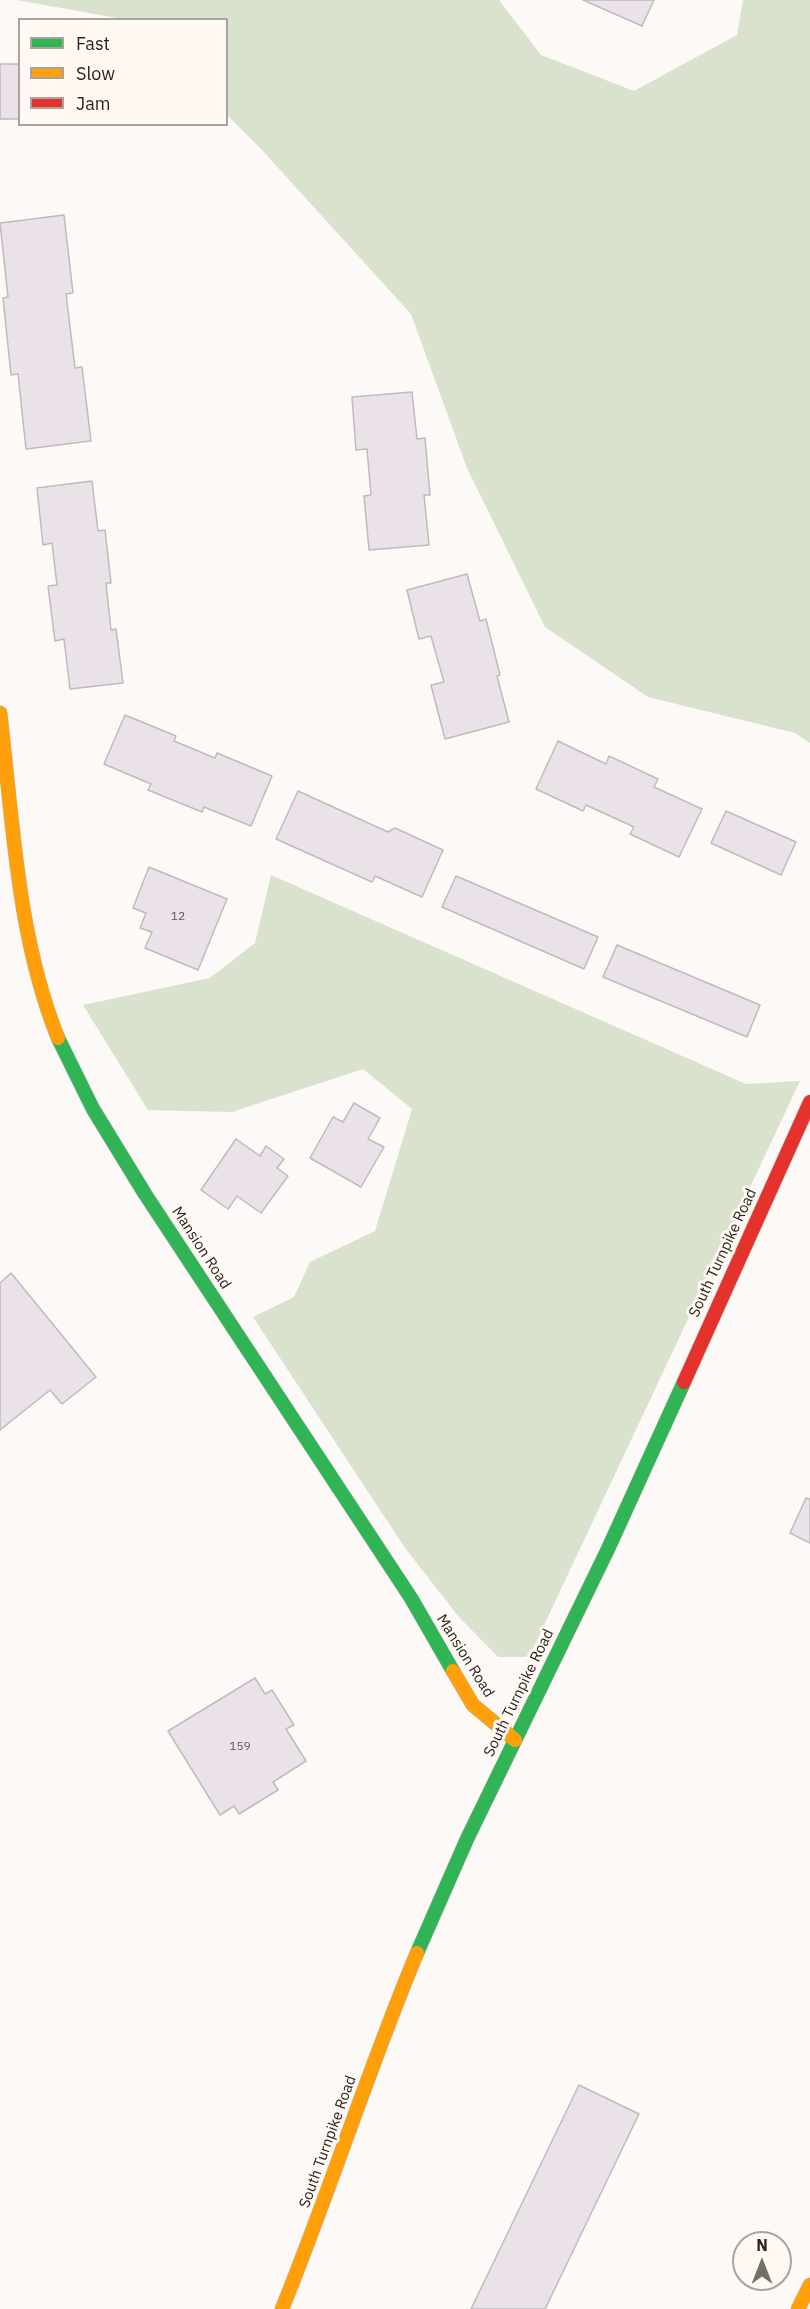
<!DOCTYPE html>
<style>
body{margin:0}
#map{position:relative;width:810px;height:2309px;overflow:hidden;background:#fcf9f6;font-family:"IBM Plex Sans",sans-serif}
canvas{display:block}
.legend{position:absolute;left:18px;top:18px;width:210px;height:108px;box-sizing:border-box;background:#fff8f3;border:2px solid #a9a39e;margin:0;padding:8px 10px;list-style:none;font-size:18px;color:#29241f}
.legend li{display:flex;align-items:center;gap:12px;height:30px}
.legend b{width:30px;border:2px solid #a9a39e}
.north{position:absolute;left:732px;top:2231px;width:60px;height:60px;box-sizing:border-box;background:#fff8f3;border:2px solid #a9a39e;border-radius:50%;rotate:0deg;font-size:16px;font-weight:700;line-height:24px;text-align:center;color:#29241f}
.north::after{content:'';display:block;margin:auto;width:21px;height:27px;background:#736f6a;clip-path:polygon(50% 0,100% 100%,50% 72%,0 100%)}
</style>
<div id="map">
<canvas width="810" height="2309"></canvas>
<ul class="legend">
<li><b style="height:8px;background:#30b455"></b>Fast</li>
<li><b style="height:8px;background:#ff9f0a"></b>Slow</li>
<li><b style="height:8px;background:#e5322d"></b>Jam</li>
</ul>
<div class="north">N</div>
</div>
<script>
const ctx = document.querySelector('canvas').getContext('2d');
ctx.lineJoin = 'round';
function paint(path, color) { ctx.fillStyle = color; ctx.fill(path, 'evenodd'); }
function strokePath(path, color, width, dash) { ctx.strokeStyle = color; ctx.lineWidth = width; ctx.lineCap = dash ? 'butt' : 'round'; ctx.setLineDash(dash || []); ctx.stroke(path); }
function label(font, color, halo, rows, align = 'center') {
  ctx.font = font + ' "IBM Plex Sans",sans-serif'; ctx.lineWidth = 6; ctx.setLineDash([]); ctx.textBaseline = 'middle'; ctx.strokeStyle = halo; ctx.fillStyle = color; for (const [text, x, y, turn = 0] of rows) {
    ctx.save(); ctx.translate(x, y); ctx.rotate((+turn || 0) * Math.PI / 180); ctx.textAlign = isNaN(turn) ? turn : align; if (halo) ctx.strokeText(text, 0, 0); ctx.fillText(text, 0, 0); ctx.restore();
  }
}
const green = new Path2D(`
 M17 0H499L541 55 634 91 737 35 743 0H810V743L795 733 648 697 545 627 467 468 411 314 261 149 227 115 226 20 122 19Z
 M271 875 746 1084 800 1081 529 1657H498L459 1617 405 1548 253 1317 294 1297 310 1262 375 1231 412 1109 363 1069 232 1112 148 1110 83 1005 210 978 255 943Z`);
const building = new Path2D(`
 M583 0H654L642 26Z
 M0 64H20V119H0Z
 M64 215 73 293 66 294 75 368 82 367 91 441 26 449 18 374 11 375 3 298 8 297 0 223Z
 M412 392 417 439 425 438 430 495H424L429 545 369 550 364 496 371 495 367 449 356 450 352 397Z
 M92 481 98 531 105 530 111 583H106L111 630 116 629 123 683 70 689 64 639 55 641 48 586 57 585 52 543 43 545 37 488Z
 M467 574 480 621 486 619 500 675 497 676 509 722 445 739 431 685 444 682 431 636 419 639 407 590Z
 M125 715 176 736 174 741 215 758 217 753 272 776 251 826 204 807 202 812 148 790 151 784 104 764Z
 M558 741 606 764 609 756 658 779 654 787 702 809 679 857 630 834 634 827 586 805 583 811 536 789Z
 M298 791 388 832 395 828 443 850 422 897 375 876 372 882 276 839Z
 M726 811 796 842 781 875 711 843Z
 M149 867 227 899 198 970 145 948 152 932 140 928 146 913 133 908Z
 M456 876 598 937 584 969 442 907Z
 M617 945 760 1005 747 1037 603 977Z
 M354 1103 380 1118 368 1139 384 1147 361 1187 310 1158 333 1117 343 1122Z
 M236 1139 260 1156 266 1146 284 1159 277 1168 288 1176 261 1213 237 1196 228 1209 201 1190Z
 M11 1273 96 1377 62 1404 50 1390 0 1430V1283Z
 M806 1498 810 1499V1543L790 1533Z
 M255 1678 265 1694 272 1690 294 1725 286 1729 306 1761 273 1782 278 1790 239 1814 234 1806 220 1815 168 1731Z
 M579 2085 639 2114 545 2309H471Z`);
const fast = new Path2D(`
 M58 1038 93 1109 145 1194 411 1598 453 1671
 M417 1953 467 1839 608 1549 684 1382`);
const slow = new Path2D(`
 M0 713C13 821 17 936 58 1038
 M453 1671 473 1705 515 1740
 M282 2309C330 2191 368 2070 417 1953
 M798 2309 810 2285`);
const jam = new Path2D(`
 M684 1382 810 1102`);
const numberNames = [
 ["12",178,917],
 ["159",240,1747]
];
const streetNames = [
 ["Mansion Road",201,1248,57],
 ["South Turnpike Road",723,1253,-65],
 ["Mansion Road",465,1656,58],
 ["South Turnpike Road",519,1693,-64],
 ["South Turnpike Road",328,2142,-70]
];
paint(green, '#d9e2cc');
paint(building, '#eae2e8');
strokePath(building, '#bfbbbc', 1.5);
strokePath(fast, '#c1bcb9', 15);
strokePath(slow, '#c1bcb9', 15);
strokePath(jam, '#c1bcb9', 15);
strokePath(fast, '#30b455', 14);
strokePath(slow, '#ff9f0a', 14);
strokePath(jam, '#e5322d', 14);
label('12px', '#595451', null, numberNames);
label('15px', '#29241f', '#fff8f3', streetNames);
</script>
